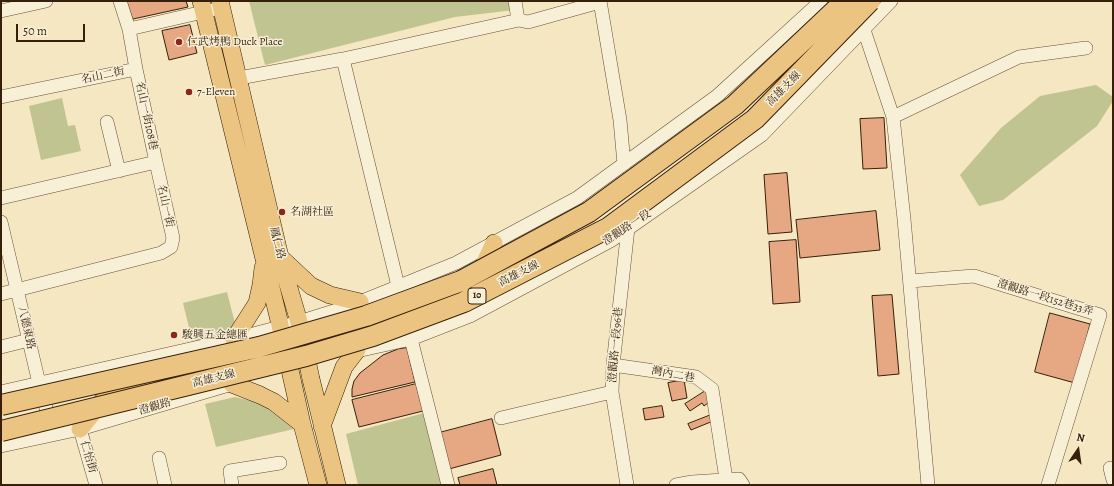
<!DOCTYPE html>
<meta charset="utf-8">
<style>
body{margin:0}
#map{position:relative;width:1114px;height:486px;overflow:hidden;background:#f5e7c1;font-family:Alegreya,serif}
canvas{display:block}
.frame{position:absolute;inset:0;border:2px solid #361f0b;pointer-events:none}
.north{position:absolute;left:1058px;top:430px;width:40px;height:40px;-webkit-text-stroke:3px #f8efd7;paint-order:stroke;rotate:13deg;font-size:11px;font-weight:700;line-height:16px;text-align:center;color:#361f0b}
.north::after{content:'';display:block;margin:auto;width:14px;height:18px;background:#361f0b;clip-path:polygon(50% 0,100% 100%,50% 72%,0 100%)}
.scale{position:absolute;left:16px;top:24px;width:69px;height:18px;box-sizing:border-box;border:2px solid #361f0b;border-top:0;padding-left:5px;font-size:12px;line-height:14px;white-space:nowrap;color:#361f0b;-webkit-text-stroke:3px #f8efd7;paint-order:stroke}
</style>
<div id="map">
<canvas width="1114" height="486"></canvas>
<div class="frame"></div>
<div class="north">N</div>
<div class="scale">50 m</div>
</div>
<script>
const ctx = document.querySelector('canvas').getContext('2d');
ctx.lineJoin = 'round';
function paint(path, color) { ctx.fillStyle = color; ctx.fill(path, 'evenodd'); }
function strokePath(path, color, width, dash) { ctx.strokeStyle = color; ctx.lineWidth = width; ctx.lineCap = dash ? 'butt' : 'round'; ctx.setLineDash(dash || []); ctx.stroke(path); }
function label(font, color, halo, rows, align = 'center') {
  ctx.font = font + ' Alegreya,"Noto Serif TC",serif'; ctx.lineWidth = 3; ctx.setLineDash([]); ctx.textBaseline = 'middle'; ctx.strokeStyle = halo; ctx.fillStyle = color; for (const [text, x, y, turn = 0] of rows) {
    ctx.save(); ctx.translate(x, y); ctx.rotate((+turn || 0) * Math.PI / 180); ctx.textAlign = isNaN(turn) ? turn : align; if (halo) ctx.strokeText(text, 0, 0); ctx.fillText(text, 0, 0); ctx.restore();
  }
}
const green = new Path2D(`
 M249 1H512L514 10 455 17 265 65Z
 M1096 85 1113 97V101L1097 126 1003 200 979 206 960 175 1001 128 1040 96Z
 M62 98 68 126 75 125 81 151 41 160 29 106Z
 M227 292 236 327 232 335 193 344 183 303Z
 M235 397 264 404 294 429 216 447 205 404Z
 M424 413 444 485H358L346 434Z`);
const building = new Path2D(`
 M127 1H186L188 7 133 19Z
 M190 25 197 53 169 60 162 31Z
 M884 118 887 168 863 169 860 119Z
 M787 173 792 232 768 234 764 175Z
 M876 211 880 250 800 258 796 220Z
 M796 240 800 302 773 304 769 242Z
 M892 295 899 374 878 376 872 296Z
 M1050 313 1090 324 1075 383 1035 372Z
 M407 348 415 382 352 397V389L354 381 360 373 383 355 398 349Z
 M684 380 687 398 672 401 668 383Z
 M416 384 423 411 359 427 352 400Z
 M707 390 713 399 704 406 702 403 690 411 685 404Z
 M662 406 664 417 645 420 643 409Z
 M711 415 713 421 691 430 688 424Z
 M492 419 501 455 449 469 439 433Z
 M493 469 497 485H460L458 478Z`);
const minor = new Path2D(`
 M515 1 518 20
 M600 1 620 120 624 164
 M1 11 46 1
 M129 29 212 10
 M864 30 893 117 904 219 928 485
 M343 59 398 286
 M136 69 156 162
 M239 78 343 59 519 20 528 22 600 2
 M1 97 136 69 129 29 120 1
 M893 117 1019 57 1086 48
 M107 122 119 171
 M1 198 156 162 173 238 171 247 161 253 1 294
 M1 222 39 383 51 426
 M910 281 974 276 1100 315 1048 485
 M411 339 448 485
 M1 347 29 340
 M348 353 411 339 470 316 612 240 762 135 891 1
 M613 365 696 377 712 389 726 479
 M1 392 234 339 299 322 350 306 456 263 577 198 717 96 821 1
 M501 418 612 392
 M80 429 96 485
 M1 446 80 429 232 384
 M159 458 165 485
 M1110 468 1113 480
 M232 485 230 471 280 463
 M627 485 612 392 613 365 628 228
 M676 485 692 482 739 479 743 485`);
const major = new Path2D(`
 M201 1 278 316 302 424 318 485
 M220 1 280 257 299 322 311 379 337 485
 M280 257 311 286 330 295 360 302
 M479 275 494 243
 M234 339 257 303 261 285 263 268
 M295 351 304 346 362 327
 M232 384 260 395 274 402 302 424
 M322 426 344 367 357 350
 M80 429 110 392 207 370 286 351 295 343`);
const highwayBridge = new Path2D(`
 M1 405 259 347 366 316 461 281 589 212 735 105 845 1
 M1 431 306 356 373 336 464 302 608 228 755 119 870 1`);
const markers = [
 [179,42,4,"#8f2418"],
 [189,92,4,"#8f2418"],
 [282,212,4,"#8f2418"],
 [174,335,4,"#8f2418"]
];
const shields = [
 [477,296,18]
];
const shieldNames = [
 ["10",477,296]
];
const poiNames = [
 ["仁武烤鴨 Duck Place",187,42],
 ["7-Eleven",197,92],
 ["名湖社區",290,212],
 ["駿興五金總匯",182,335]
];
const streetNames = [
 ["名山二街",103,76,-12],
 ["高雄支線",784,89,-46],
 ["名山一街108巷",146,116,78],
 ["名山一街",165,206,77],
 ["澄觀路一段",627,228,-33],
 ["鳳仁路",277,243,76],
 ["高雄支線",519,274,-27],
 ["澄觀路一段152巷33弄",1045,298,17],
 ["八德東路",26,328,77],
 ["澄觀路一段96巷",616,345,-85],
 ["灣內二巷",673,375,11],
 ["高雄支線",214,379,-14],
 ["澄觀路",155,407,-16],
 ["仁怡街",88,457,74]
];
paint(green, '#bfc491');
paint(building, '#e6a783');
strokePath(building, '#361f0b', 1);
strokePath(minor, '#665138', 14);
strokePath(major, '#361f0b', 18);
strokePath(minor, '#f8efd7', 13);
strokePath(major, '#eac480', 17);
strokePath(highwayBridge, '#361f0b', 22, []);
strokePath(highwayBridge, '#eac480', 20);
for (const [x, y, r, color] of markers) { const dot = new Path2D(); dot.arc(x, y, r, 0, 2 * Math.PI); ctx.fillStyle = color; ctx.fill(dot); strokePath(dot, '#f8efd7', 1.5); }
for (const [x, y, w] of shields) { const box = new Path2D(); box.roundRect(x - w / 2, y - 8, w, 16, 3); ctx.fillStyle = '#f8efd7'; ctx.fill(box); strokePath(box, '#361f0b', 1); }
label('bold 10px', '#361f0b', null, shieldNames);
label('11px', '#361f0b', '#f8efd7', poiNames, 'left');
label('11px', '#361f0b', '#f8efd7', streetNames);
</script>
